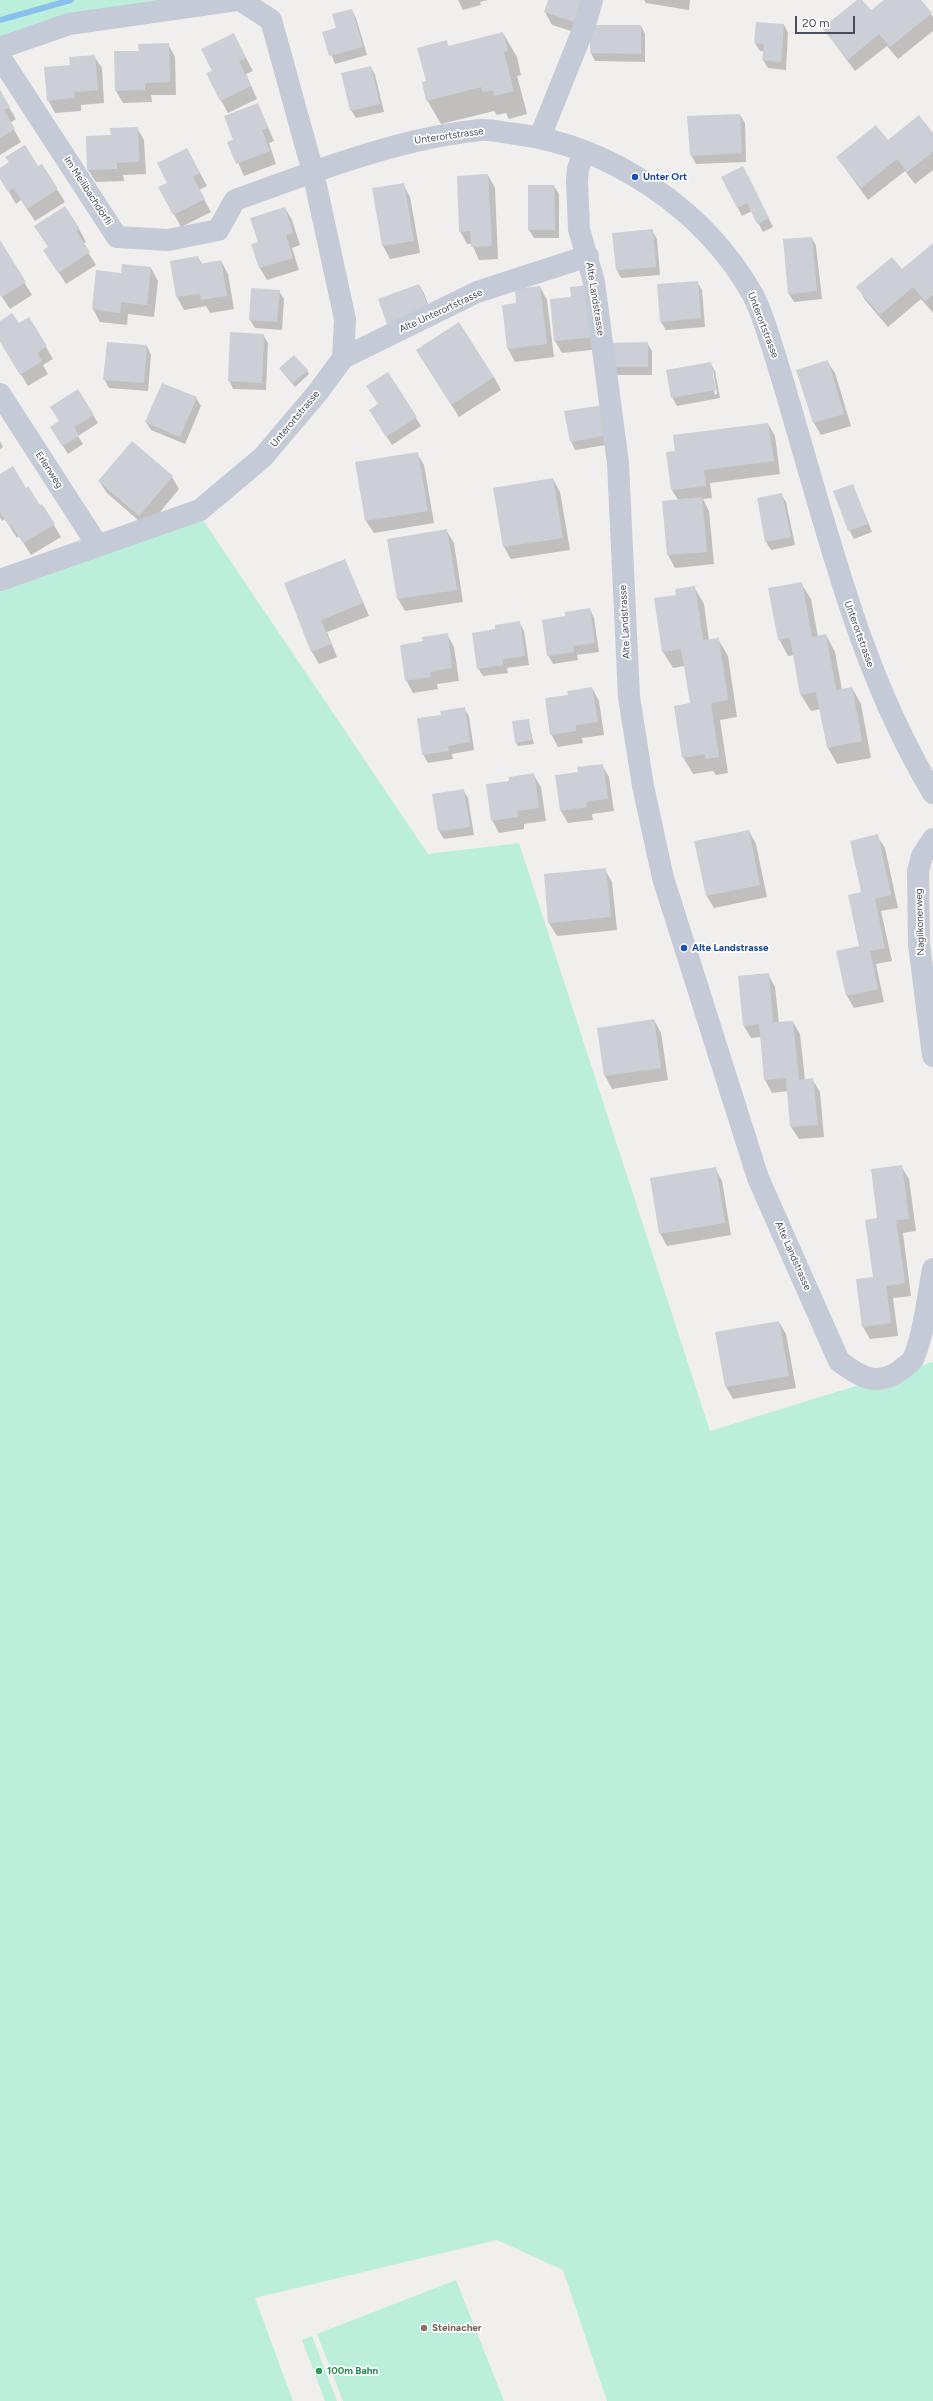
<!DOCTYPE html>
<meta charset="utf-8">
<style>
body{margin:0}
#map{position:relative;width:933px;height:2401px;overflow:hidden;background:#f1efee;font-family:Figtree,sans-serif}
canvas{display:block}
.scale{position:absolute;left:795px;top:16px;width:60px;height:18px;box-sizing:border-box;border:2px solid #464d5c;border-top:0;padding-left:5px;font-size:12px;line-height:14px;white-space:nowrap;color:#464d5c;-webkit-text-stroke:3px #fff;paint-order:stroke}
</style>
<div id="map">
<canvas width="933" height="2401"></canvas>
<div class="scale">20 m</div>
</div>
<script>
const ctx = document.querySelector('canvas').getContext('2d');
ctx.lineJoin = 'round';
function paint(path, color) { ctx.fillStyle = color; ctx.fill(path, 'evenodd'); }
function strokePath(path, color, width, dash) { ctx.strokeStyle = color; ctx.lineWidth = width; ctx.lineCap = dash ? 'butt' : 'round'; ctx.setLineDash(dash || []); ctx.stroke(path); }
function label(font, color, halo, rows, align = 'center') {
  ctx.font = font + ' Figtree,sans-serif'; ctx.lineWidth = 3.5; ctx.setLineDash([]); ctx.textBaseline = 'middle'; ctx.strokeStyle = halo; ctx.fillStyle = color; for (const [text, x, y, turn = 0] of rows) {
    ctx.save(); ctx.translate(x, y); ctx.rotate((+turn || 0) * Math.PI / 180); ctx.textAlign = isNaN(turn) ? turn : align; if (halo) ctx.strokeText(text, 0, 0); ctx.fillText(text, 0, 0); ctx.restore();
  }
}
const green = new Path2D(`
 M0 0H171L0 40Z
 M201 517 428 854 519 843 710 1431 933 1362V2401H607L563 2270 497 2240 255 2298 293 2401H0V588Z
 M456 2280 504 2401H343L317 2334Z
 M312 2336 337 2401H325L302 2340Z`);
const shadow = new Path2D(`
 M458 0H488L480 2 481 5 463 10Z
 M549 0H592L581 34 552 25 545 12Z
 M644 0H690L689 10 646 3Z
 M858 0H861L871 12 885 0H920L933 17V31L898 59 887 46 855 71 823 28Z
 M352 10 356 18 367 55 335 64 323 33 337 29Z
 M784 25 788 33 786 70 768 68 763 60 764 51H760L755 43Z
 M591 26H641L645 34V62L595 61 591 53Z
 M503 33 517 57 521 75 517 76 527 114 509 119 506 113 497 115 494 111 441 124 427 100V82L446 41 449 47Z
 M234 35 253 71 246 74 257 99 228 113 221 100 213 71Z
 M168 44 175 57 176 95H151L152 102 123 103 116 91 140 52Z
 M94 56 102 68 104 103 81 105V111L55 113 48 100 71 66Z
 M371 67 375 75 384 112 356 118 351 110Z
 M0 92 16 119 10 123 21 142 0 155Z
 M258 104 274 141 269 143 276 164 244 176 229 142 234 140Z
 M740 115 745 123 746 162 696 164 691 155Z
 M137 128 144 140 146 174 123 175 124 181 96 182 88 170 112 136Z
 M933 134V170L915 184 905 171 868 200 837 157 888 141Z
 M187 149 207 186 199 190 211 212 181 227 160 188 169 183Z
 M42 165 65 202 35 221 21 200 16 204 0 177V169L38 168Z
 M488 175 495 188 498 259 479 260 472 244H467L460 231Z
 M748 176 773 227 763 232 752 211 742 216 722 177Z
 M403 184 410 197 420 253 390 259 383 246 373 189Z
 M554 186 559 194V238H534L529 230Z
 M285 208 292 220 300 245 292 248 299 270 267 280 260 268 259 242Z
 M79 229 86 242 83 244 96 265 66 284 52 262 49 247 43 238Z
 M652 230 657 239 660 275 621 278 617 270 613 234Z
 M812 238 816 246 822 299 794 302 789 294Z
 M0 242 32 295 10 309 0 294Z
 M933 244V313L921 299 888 327 865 300 858 287 902 271Z
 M198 257 202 264 221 261 228 274 234 309 210 313 206 306 184 310 177 297 171 261Z
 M151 268 158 281 154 317 128 314 127 325 100 322 93 309 122 274Z
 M697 282 702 290 705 327 666 330 661 322Z
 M419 285 424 293 435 323Z
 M540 287 547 300 554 357 515 362 508 349 503 306 517 304Z
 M279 291 284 299 282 330 255 328 250 320Z
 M572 297 601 349 562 353 555 341Z
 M0 322 18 324 46 347 53 359 43 365 48 374 28 386 0 341Z
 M263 335 268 343 266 390 233 389 229 380Z
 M647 343 652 351V375H617L612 367Z
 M147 346 151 355 148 391 109 388 104 379Z
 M417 351 494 377 501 390 459 417Z
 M827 361 835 373 851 426 821 435 814 423Z
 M710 363 715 371 720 398 677 406 672 397ZM711 370H713L717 394 715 395Z
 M280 369 307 370 309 374 295 387Z
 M387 373 421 426 392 445 375 418Z
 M196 398 201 406 185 444 151 430 146 422Z
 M607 414 612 444 575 450 571 441Z
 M93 415 98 423 78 436 83 444 68 454 56 435Z
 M768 424 775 436 780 474 710 483 712 498 703 499 709 511 714 564 675 568 668 555 663 502 678 500 672 490 667 453Z
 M0 441 3 447 0 449Z
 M132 443 172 477 179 489 147 528 107 493 99 481Z
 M417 453 424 465 434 523 374 533 366 521Z
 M0 475 25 489 39 506 42 505 61 537 31 555 19 536 17 538 5 519 2 521 0 517Z
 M553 479 560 492 570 550 511 559 504 547 494 488Z
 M853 485 872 532 854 539 849 530Z
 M781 494 786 502 795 545 771 550 766 542Z
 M446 530 454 543 463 602 405 611 398 599Z
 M345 560 369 616 327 632 337 657 319 664 312 652 285 584Z
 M801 583 811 599 818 637 826 635 835 652 842 690 852 688 861 704 871 758 837 764 828 748 821 709 811 711 801 695 794 655 788 656 779 639Z
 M694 587 704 604 709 641 718 639 728 656 737 717 720 720 728 773 716 775 713 771 693 774 683 757 691 704 685 666 673 668 663 652 678 595Z
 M590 609 594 618 599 652 577 655 578 660 553 664 548 655Z
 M519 622 524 631 529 665 507 668 508 673 483 676 478 668 496 630Z
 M447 634 454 647 459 681 437 684 438 689 413 693 406 680 424 642Z
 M592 688 599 701 604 735 582 738 583 743 558 747 551 734Z
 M464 708 469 716 474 750 452 754 453 759 428 763 423 754 442 716Z
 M528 720 534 744 518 746 516 743Z
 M602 765 609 777 614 811 592 814 593 820 568 823 561 811 579 772Z
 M533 774 541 787 546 821 524 824V829L499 833 492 820 511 782Z
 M463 790 468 798 474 835 444 839 439 831 434 795Z
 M749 831 756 844 767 897 714 908 706 895Z
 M877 836 885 848 898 908 881 911 892 961 876 964 884 1002 854 1008 847 996 860 947 862 893Z
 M605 870 612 882 617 930 557 936 549 923 545 875Z
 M768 974 775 987 779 1023 793 1022 800 1034 805 1080 812 1079 820 1092 824 1137 799 1139 791 1127 788 1091 772 1093 765 1080 761 1037 751 1038 744 1026Z
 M654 1020 661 1033 668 1080 612 1089 605 1076 598 1029Z
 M901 1166 909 1179 916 1231 903 1233 911 1296 893 1298 898 1336 870 1339 863 1327 874 1278 878 1219Z
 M715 1168 722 1181 731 1235 667 1246 660 1233Z
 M779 1322 786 1334 796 1388 733 1399 726 1387Z`);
const stream = new Path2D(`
 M0 20 71 0`);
const building = new Path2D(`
 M548 0H581L574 22 544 12Z
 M857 0H862L871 10 884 0H921L932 13 890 47 879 34 848 60 822 28Z
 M352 9 363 47 329 56 322 32 336 28 332 14Z
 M756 22 784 24 781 62 762 60 764 44 754 43Z
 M590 25H641V54L590 53Z
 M503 32 508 51 504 52 514 91 494 96 493 90 483 92 481 87 426 101 422 82 426 81 417 48 447 40 448 46Z
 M234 33 246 58 239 61 251 86 220 101 206 73 212 71 201 49Z
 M169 43 170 82 145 83V90L115 91 114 51H139L138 44Z
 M95 55 98 90 74 92 75 98 47 101 44 67 70 65 69 57Z
 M371 66 380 104 350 111 341 73Z
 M0 90 10 107 4 110 15 129 0 138Z
 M258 103 268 128 262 130 270 151 236 164 227 142 233 140 224 116Z
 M740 114 742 153 690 156 687 116Z
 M919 115 933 133V152L907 172 897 159 861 188 836 157 876 125 888 140Z
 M138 127 139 162 117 163V169L87 170 86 136 111 135 110 128Z
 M25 145 38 166 42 164 58 189 27 209 13 188 8 192 0 179V168L9 162 5 157Z
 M187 148 200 173 193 177 205 199 173 215 158 187 167 183 157 163Z
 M743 166 769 218 757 224 747 203 737 208 721 177Z
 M488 174 492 246 471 247 470 231 459 232 457 176Z
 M404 183 414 241 382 246 372 188Z
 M528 185H554L555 230H528Z
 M65 206 80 229 76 231 90 252 58 273 43 250 48 247 34 226Z
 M285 207 293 233 286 235 293 258 259 268 251 244 258 242 250 218Z
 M653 229 656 267 616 270 612 233Z
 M812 237 817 291 788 294 783 239Z
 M0 240 26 282 2 297 0 295Z
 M933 243V295L925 301 913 287 880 315 856 287 892 257 902 269Z
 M198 256 200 264 221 260 227 296 201 300 200 294 176 297 170 261Z
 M122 264 151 267 147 305 121 302 120 313 92 309 96 270 121 273Z
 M698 281 701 318 660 322 657 284Z
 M419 284 431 314 389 330 378 299Z
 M588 285 595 337 554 341 550 299 571 297 570 287Z
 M540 286 547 344 507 349 502 305 516 303 515 289Z
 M251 288 280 290 277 322 249 320Z
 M12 313 19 323 29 317 47 346 37 353 42 361 20 375 0 342V321Z
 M459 322 494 377 451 405 416 350Z
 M230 332 264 334 262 383 228 381Z
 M107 342 147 345 144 383 103 380Z
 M648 342V367H611L610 343Z
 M294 355 308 370 293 383 279 368Z
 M828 360 844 414 813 423 796 370Z
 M711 362 716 390 671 398 666 370Z
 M388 372 417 417 386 437 369 410 378 404 366 386Z
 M162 383 197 397 180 437 145 422Z
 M78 389 94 415 74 427 79 436 62 446 50 427 59 421 50 407Z
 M603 405 608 435 570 442 564 411Z
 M768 423 774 461 704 470 706 486 671 490 666 452 675 451 673 435Z
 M132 441 173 476 139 516 98 481Z
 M418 452 428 511 365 521 355 462Z
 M13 466 26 488 28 486 40 505 42 504 55 524 23 543 11 525 9 526 0 512V474Z
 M553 478 563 538 503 547 493 488Z
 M853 484 868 524 848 531 833 491Z
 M782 493 791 537 765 542 757 498Z
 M702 497 707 552 667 555 662 501Z
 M447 529 457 590 397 599 387 539Z
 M345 559 363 603 321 620 331 644 311 652 284 583Z
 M802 582 812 637 826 634 836 690 852 687 862 741 827 748 816 692 800 695 790 638 778 640 768 588Z
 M695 586 703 640 719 638 728 700 711 703 719 757 705 759V754L682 758 674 706 690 703 681 649 662 652 654 598 676 595 675 589Z
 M590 608 595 643 573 646 574 652 547 656 542 620 565 616V612Z
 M520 621 525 656 503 659V665L477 669 472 633 495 629V625Z
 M448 633 452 668 430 672 431 677 405 681 400 645 423 641 422 637Z
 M592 687 598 722 576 725V731L550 735 545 698 568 695 567 691Z
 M465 707 470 742 448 746 449 751 422 755 417 718 441 715 440 711Z
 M529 719 532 740 515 743 512 721Z
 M603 764 608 799 586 802 587 807 560 811 555 775 578 772 577 767Z
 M534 773 539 808 517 811 518 817 491 821 486 784 509 781V777Z
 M464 789 470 827 438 831 432 794Z
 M749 830 760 885 706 896 694 841Z
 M878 834 891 895 875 899 885 948 870 951 878 989 846 996 836 951 859 946 848 895 861 892 850 841Z
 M606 868 611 917 548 923 544 874Z
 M769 973 773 1022 793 1021 799 1080 813 1078 818 1125 790 1127 786 1078 764 1080 759 1024 743 1026 738 976Z
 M654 1019 661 1068 604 1076 597 1028Z
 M902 1165 909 1219 896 1220 905 1283 886 1286 891 1323 862 1327 856 1279 873 1277 865 1220 877 1218 871 1169Z
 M716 1167 725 1223 659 1234 650 1178Z
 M779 1321 789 1376 725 1387 715 1332Z`);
const minor = new Path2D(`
 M0 48 69 24 237 0
 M0 57 117 237 168 240 218 230 235 200 313 172 271 20 240 0
 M540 137 585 25 592 0
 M584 151 578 169 577 181 579 229 594 282 618 463 629 697 643 786 663 878 758 1178 839 1361C860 1377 878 1388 902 1369 905 1366 911 1363 913 1359 924 1335 928 1295 933 1269
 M343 358 477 292 588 256
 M0 394 98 546
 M0 580 200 510 263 457 318 392 343 358 345 319 313 172C368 153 422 136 480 130 491 129 504 133 516 134 612 146 706 211 753 295 762 312 767 331 773 349 784 384 794 419 804 454 838 571 869 687 933 793
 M933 839 922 856 918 871 919 944 933 1056`);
const markers = [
 [635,177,4,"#1a4fb4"],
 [684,948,4,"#1a4fb4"],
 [424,2328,4,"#8d6e63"],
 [319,2371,4,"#2e9e5b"]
];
const streetNames = [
 ["Unterortstrasse",449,136,-8],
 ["Im Meilibachdörfli",88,191,57],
 ["Alte Landstrasse",595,299,81],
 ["Alte Unterortstrasse",441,311,-25],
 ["Unterortstrasse",763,325,69],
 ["Unterortstrasse",295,419,-50],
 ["Erlenweg",49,470,57],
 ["Alte Landstrasse",625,622,-93],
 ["Unterortstrasse",859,634,70],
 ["Naglikonerweg",920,922,-92],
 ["Alte Landstrasse",793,1256,66]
];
const transitNames = [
 ["Unter Ort",643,177],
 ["Alte Landstrasse",692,948]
];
const educationNames = [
 ["Steinacher",432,2328]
];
const leisureNames = [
 ["100m Bahn",327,2371]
];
paint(green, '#bcefdb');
paint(shadow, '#0003');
strokePath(stream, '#89c1ec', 6);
paint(building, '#cdcfd6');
strokePath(minor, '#c4cad6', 22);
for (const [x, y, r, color] of markers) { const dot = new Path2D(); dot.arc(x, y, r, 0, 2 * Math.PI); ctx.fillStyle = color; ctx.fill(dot); strokePath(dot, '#fff', 1.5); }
label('10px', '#464d5c', '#fff', streetNames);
label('bold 10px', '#164399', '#fff', transitNames, 'left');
label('bold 10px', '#785e54', '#fff', educationNames, 'left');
label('bold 10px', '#27864d', '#fff', leisureNames, 'left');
</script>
